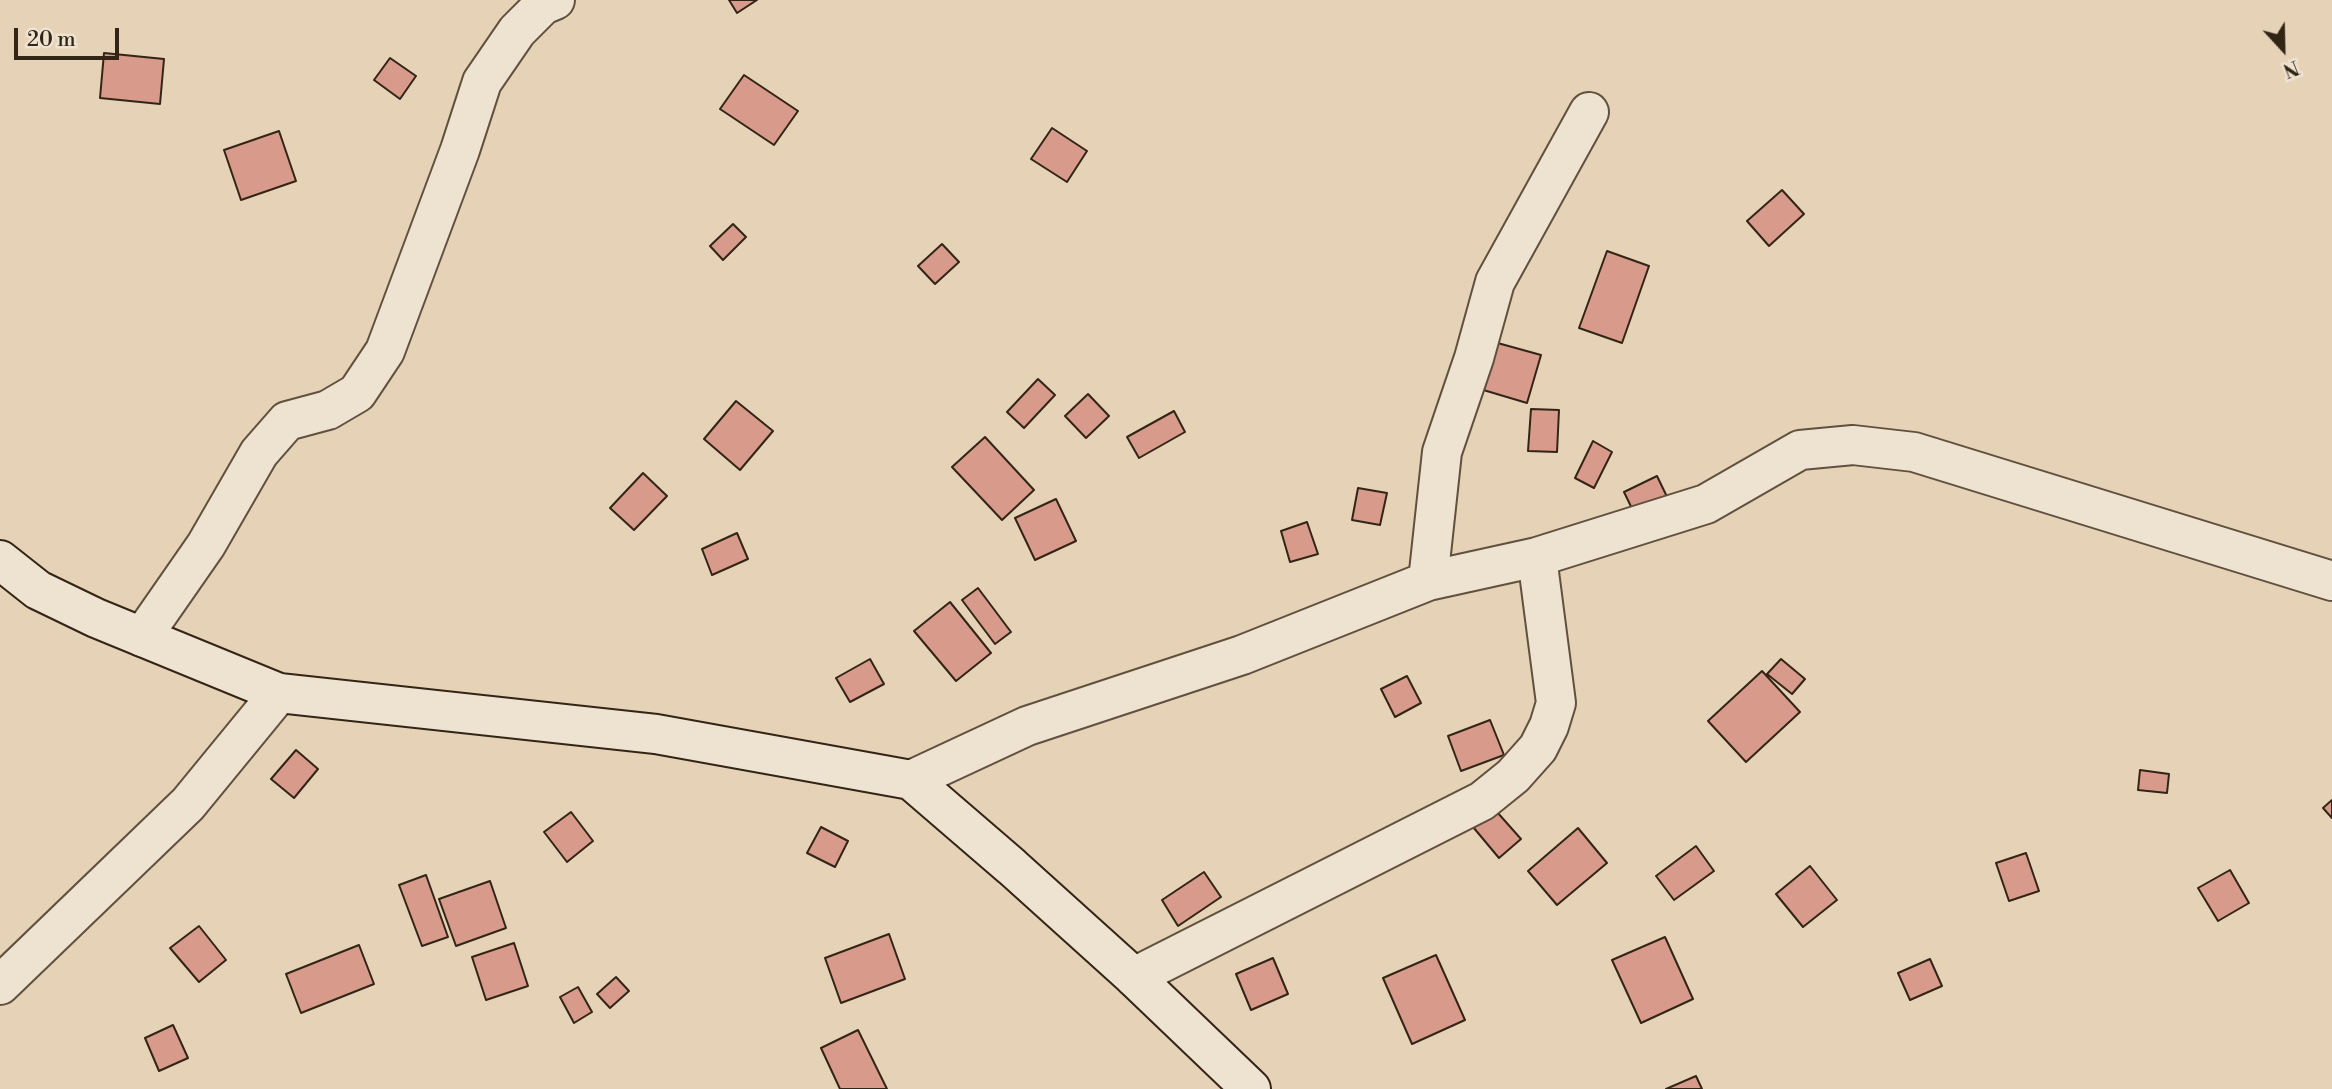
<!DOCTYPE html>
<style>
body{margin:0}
#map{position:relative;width:2332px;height:1089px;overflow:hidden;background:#e5d2b7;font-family:"Libre Bodoni",serif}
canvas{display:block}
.north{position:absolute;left:2248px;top:14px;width:70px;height:70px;-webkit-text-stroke:5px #eee2d0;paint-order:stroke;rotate:158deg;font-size:19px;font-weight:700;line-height:28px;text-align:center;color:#332515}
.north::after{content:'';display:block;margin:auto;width:24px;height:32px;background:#332515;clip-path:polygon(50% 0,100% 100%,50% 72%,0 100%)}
.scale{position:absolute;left:14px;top:28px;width:105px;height:32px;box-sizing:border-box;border:4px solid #332515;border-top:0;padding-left:9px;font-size:21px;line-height:24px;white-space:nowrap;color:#332515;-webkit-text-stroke:5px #eee2d0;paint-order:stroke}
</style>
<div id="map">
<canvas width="2332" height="1089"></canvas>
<div class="north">N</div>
<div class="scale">20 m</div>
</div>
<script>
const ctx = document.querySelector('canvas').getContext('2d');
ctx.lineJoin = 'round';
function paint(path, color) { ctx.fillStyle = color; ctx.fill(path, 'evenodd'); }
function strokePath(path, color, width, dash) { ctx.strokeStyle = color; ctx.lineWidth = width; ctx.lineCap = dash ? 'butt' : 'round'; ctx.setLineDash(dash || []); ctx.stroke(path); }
const building = new Path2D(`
 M729 0H757L737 13Z
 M104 53 164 59 160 104 100 98Z
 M390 58 416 76 400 99 374 80Z
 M744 75 798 111 774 145 720 109Z
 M1052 128 1087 151 1067 182 1031 159Z
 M279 131 296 181 241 200 224 150Z
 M1782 190 1804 214 1769 246 1747 221Z
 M733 224 746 237 723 260 710 246Z
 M942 244 959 262 935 284 918 266Z
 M1607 251 1649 266 1622 343 1579 328Z
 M1494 342 1541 355 1527 403 1480 389Z
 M1038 379 1055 395 1024 428 1007 412Z
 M1088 394 1109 416 1086 438 1065 416Z
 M736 401 773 431 740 470 704 439Z
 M1531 409 1559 410 1557 452 1528 451Z
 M1174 411 1185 432 1139 458 1127 437Z
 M985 437 1034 490 1002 520 952 467Z
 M1593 441 1612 452 1594 488 1575 478Z
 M643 473 667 496 634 530 610 508Z
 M1657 476 1670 503 1637 519 1624 492Z
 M1358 488 1387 493 1380 525 1352 520Z
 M1056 499 1076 541 1035 560 1015 518Z
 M1307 522 1318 554 1290 562 1281 531Z
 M737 533 748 559 712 575 702 549Z
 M978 588 1011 632 995 644 962 600Z
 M950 602 991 653 956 681 914 631Z
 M870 659 884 684 850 702 836 678Z
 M1781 659 1805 679 1792 694 1767 674Z
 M1762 671 1800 712 1746 762 1708 721Z
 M1407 676 1421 703 1395 717 1381 689Z
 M1490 720 1504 755 1461 771 1448 736Z
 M296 750 318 769 294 798 271 779Z
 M2140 770 2169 774 2167 793 2138 790Z
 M2332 800V818L2323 808Z
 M1489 803 1521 839 1499 858 1468 821Z
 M571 812 593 841 567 862 544 832Z
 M821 827 848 841 835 867 807 853Z
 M1578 828 1607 863 1557 905 1528 871Z
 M1696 846 1714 871 1674 900 1656 876Z
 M2026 853 2039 891 2009 901 1996 863Z
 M1810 866 1837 900 1803 927 1776 894Z
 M2230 870 2249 903 2218 921 2198 888Z
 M1204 872 1221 897 1178 926 1162 900Z
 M426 875 448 937 422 946 399 885Z
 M490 881 506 928 456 946 439 899Z
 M199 926 226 960 199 982 170 948Z
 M889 934 905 979 841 1003 825 958Z
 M1665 937 1693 999 1641 1023 1612 960Z
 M514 943 528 986 486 1000 472 957Z
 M359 945 374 984 301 1013 286 974Z
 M1436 955 1465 1020 1412 1044 1383 978Z
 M1273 958 1288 994 1251 1010 1236 974Z
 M1930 959 1942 986 1910 1000 1898 973Z
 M616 977 629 991 610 1008 597 994Z
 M578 987 592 1012 574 1023 560 997Z
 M173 1025 188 1058 159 1071 145 1038Z
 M858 1030 887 1089H840L821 1048Z
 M1696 1076 1702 1089H1666Z`);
const street = new Path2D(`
 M1428 581 1442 452 1474 358 1495 282 1589 112
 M142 637 206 545 259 453 287 421 328 410 357 393 385 351 460 150 482 82 517 31 543 5 555 0
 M911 780 1027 726 1242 655 1428 581 1537 557 1706 504 1800 450 1853 445 1914 452 2332 581
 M1134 977 1482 801 1513 776 1538 748 1549 726 1556 703 1537 557
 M0 985 188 804 279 693`);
const secondary = new Path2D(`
 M0 560 38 590 96 618 279 693 656 734 911 780 1012 867 1134 977 1251 1089`);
paint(building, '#d89a8b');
strokePath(building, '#332515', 2);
strokePath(street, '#60503e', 42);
strokePath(secondary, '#332515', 42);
strokePath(street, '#eee2d0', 38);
strokePath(secondary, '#eee2d0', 38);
</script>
